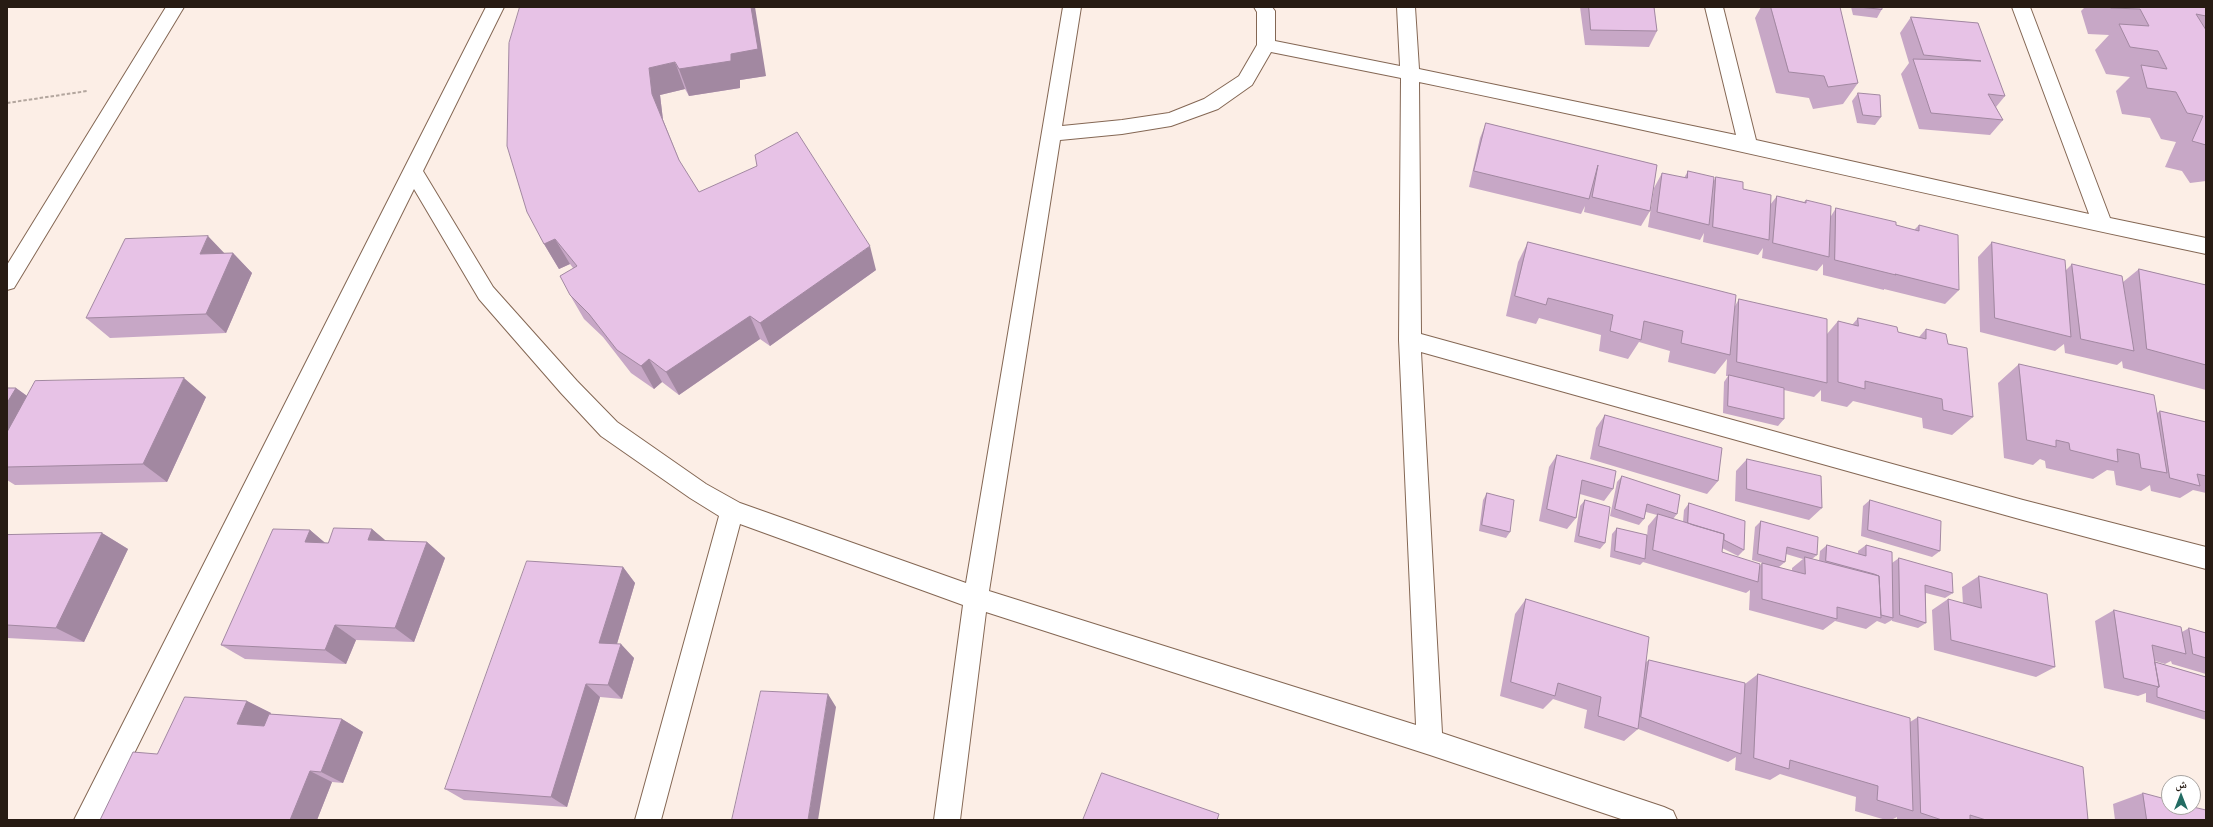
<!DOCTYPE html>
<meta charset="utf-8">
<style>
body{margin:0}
#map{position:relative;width:2213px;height:827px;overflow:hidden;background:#fceee6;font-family:"Titillium Web","Noto Naskh Arabic",sans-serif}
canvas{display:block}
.frame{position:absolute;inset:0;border:8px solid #271b13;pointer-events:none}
.north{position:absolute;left:2161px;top:775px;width:40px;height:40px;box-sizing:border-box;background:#fff;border:1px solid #a9a4a1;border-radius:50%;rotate:0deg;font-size:11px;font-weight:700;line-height:16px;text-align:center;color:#271b13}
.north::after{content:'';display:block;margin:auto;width:14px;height:18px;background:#236c63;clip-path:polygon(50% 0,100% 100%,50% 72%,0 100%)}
</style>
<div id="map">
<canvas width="2213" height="827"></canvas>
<div class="frame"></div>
<div class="north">ش</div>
</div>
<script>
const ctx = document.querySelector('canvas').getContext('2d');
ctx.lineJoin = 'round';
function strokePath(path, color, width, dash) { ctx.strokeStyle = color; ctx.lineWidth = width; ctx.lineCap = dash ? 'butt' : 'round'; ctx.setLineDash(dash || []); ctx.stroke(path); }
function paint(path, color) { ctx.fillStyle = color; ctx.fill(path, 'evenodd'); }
const path = new Path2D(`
 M7 103 87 91`);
const street = new Path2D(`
 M166 7H184L14 288 7 290V265Z
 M486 7H504L423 171 493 287 577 381 617 422 706 484 740 503 966 583 1063 7H1081L1062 126 1122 120 1169 113 1204 99 1239 76 1257 45V12L1254 7H1272L1275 11V41L1400 66 1397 7H1415L1419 69 1736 135 1705 7H1723L1756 140 2089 214 2012 7H2030L2110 218 2206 238V254C1943 199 1682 136 1419 82L1421 334 2023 500 2206 547V569L2023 520 1421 352 1442 733 1664 807 1673 811 1677 820H1624L1430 755 986 612 960 820H934L963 605 740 524 661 820H635L719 516 690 498 601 436 561 393 479 299 414 189 101 820H74ZM1271 52 1401 78 1399 340 1416 725 989 591 1060 140 1122 134 1171 126 1218 109 1252 85Z`);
const wall = new Path2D(`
 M1580 7H1654L1657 31 1649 47 1585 45Z
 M1761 7H1840L1858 83 1843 104 1813 109 1809 98 1776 93 1755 18Z
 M1851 7H1882V9L1877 18 1853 15Z
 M2085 7H2206V181L2190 183 2182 171 2165 167 2176 142 2161 139 2150 118 2122 114 2116 91 2130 77 2106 74 2095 50 2109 35 2088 34 2081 11Z
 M1911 17 1978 23 2005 96 1996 107 2003 120 1990 135 1919 129 1901 74 1909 63 1900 33Z
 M509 43 766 76 740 80V88L689 96 685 89 660 95 663 120 680 163 699 192 876 270 770 346 760 339 679 395 662 382 654 389 631 373 603 337 584 319 570 295 573 268 570 264 559 269 544 244Z
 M1858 93 1881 117 1875 125 1857 123 1852 101Z
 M1486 123 1657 165 1650 211 1641 226 1584 212 1585 206 1581 214 1469 187 1480 138Z
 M1688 171 1713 182 1716 177 1743 189 1770 205 1777 196 1804 202 1806 200 1831 216 1836 208 1914 230 1919 225 1959 290 1945 304 1884 289V290L1823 275V264L1817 271 1762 258 1763 248 1758 255 1703 242 1704 233 1700 240 1648 227 1654 188 1662 173 1684 178Z
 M1528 242 1735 306 1739 299 1827 334 1838 321 1852 325 1858 318 1898 332 1919 337 1926 329 1948 344 1973 417 1952 435 1923 428 1922 418 1853 401 1847 407 1821 401V390L1814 397 1784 390V419L1778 426 1723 413 1724 382 1728 376H1726L1727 359 1715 374 1668 362 1670 351 1639 342 1628 359 1599 351 1601 335 1539 318 1536 324 1506 316 1518 262Z
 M1992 242 2066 270 2072 264 2123 282 2139 269 2206 285V390L2123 368 2122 361 2117 365 2065 353 2064 344 2055 351 1980 332 1978 257Z
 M233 253 252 273 226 333 110 338 86 318Z
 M2019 364 2157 413 2160 411 2206 422V493L2193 490 2180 498 2151 491 2150 485 2141 491 2116 485 2114 471 2107 470 2093 479 2046 468 2045 461 2040 459 2033 465 2004 458 1998 383Z
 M7 388H16L27 396 206 397 167 482 15 485 7 480Z
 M1605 415 1718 481 1707 494 1590 459 1596 428Z
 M1557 455 1613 489 1604 501 1580 494 1576 518 1567 529 1539 521 1549 467Z
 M1747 459 1822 508 1809 520 1735 501 1736 471Z
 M1622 476 1677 514 1673 519 1683 522 1684 510 1689 503 1744 550 1738 556 1722 548V552L1760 566 1762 563 1766 564 1752 560 1755 527 1761 521 1817 555 1812 559 1819 561 1820 551 1827 545 1858 554V551L1866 545 1892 563 1899 558 1953 593 1945 598 1926 593V623L1918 628 1892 621V620L1885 624 1877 621 1866 629 1835 621 1823 630 1749 610 1750 590 1746 593 1643 562 1640 565 1610 557 1612 534 1617 528 1647 536 1648 526 1657 515 1646 512 1644 519 1639 525 1610 516 1617 482ZM1786 554 1803 559 1792 568V571L1779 567 1785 562Z
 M1487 493 1510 532 1506 538 1479 531 1483 500Z
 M1585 500 1605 543 1600 549 1574 542 1580 506Z
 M1870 500 1940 551 1932 557 1861 536 1863 506Z
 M372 529 385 541 427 542 445 558 414 642 356 640 346 664 245 659 221 645 310 530 325 543H328Z
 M102 533 128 549 84 642 7 638V535Z
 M623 567 635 583 617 644 634 658 622 699 600 697 567 807 464 800 445 789Z
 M1979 576 2055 667 2036 677 1934 650 1932 610 1948 599 1963 604 1962 587Z
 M1526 599 1646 662 1649 660 1745 684 1758 674 1910 722 1918 717 2088 820H1897V817L1891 820H1886L1855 811 1856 797 1780 774 1770 780 1735 770 1736 757 1728 762 1638 729 1624 741 1584 728 1587 710 1553 699 1543 709 1500 696 1515 614Z
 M2114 610 2182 632 2189 628 2206 633V674L2172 664 2171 661 2165 664 2155 661V662L2206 677V720L2146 702V693L2138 696 2104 688 2095 621Z
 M247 701 271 713 270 714 342 719 363 732 343 783 332 782 317 820H100L157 754Z
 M2143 793 2206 820H2115L2113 804Z`);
const shadedWall = new Path2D(`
 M751 7H755L766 76 740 80V88L689 96 679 69Z
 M675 62 685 89 660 95 663 120 690 186 652 94 649 68Z
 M208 236 228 257 200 254Z
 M555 239 570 264 559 269 544 244Z
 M870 246 876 270 770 346 760 323Z
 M233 253 252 273 226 333 206 314Z
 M750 316 760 339 679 395 666 372Z
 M649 359 662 382 654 389 641 366Z
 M184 378 206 397 167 482 143 464Z
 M16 388 34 401 7 452V403Z
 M372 529 391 545 368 540Z
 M310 530 330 547 305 542Z
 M102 533 128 549 84 642 56 628Z
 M427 542 445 558 414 642 395 628Z
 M623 567 635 583 613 657 599 643Z
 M335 625 356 640 346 664 325 650Z
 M621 644 634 658 622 699 608 685Z
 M586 684 600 697 567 807 551 797Z
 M828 694 836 707 818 820H808Z
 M247 701 271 713 261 736 237 724Z
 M342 719 363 732 343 783 321 772Z
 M310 771 332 782 317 820H290Z`);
const building = new Path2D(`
 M520 7H751L758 49 731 54V61L679 69 675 62 649 68 652 94 679 160 699 192 757 166 755 155 797 132 870 246 760 323 750 316 666 372 649 359 641 366 617 350 589 314 570 295 560 276 577 266 555 239 544 244 527 212 507 146 509 43Z
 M1589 7H1654L1657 31 1591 30Z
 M1771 7H1840L1858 83 1828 87 1824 76 1789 72Z
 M1859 7H1882V9Z
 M2111 7H2206V16L2196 14 2206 30V145L2192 141 2203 116 2187 113 2176 92 2147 88 2141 65 2167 69 2158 51 2130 47 2119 24 2149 26 2140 9 2111 8Z
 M1911 17 1978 23 2005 96 1988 94 2003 120 1931 113 1913 59 1981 61 1924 55Z
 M1858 93 1880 95 1881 117 1863 115Z
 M1486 123 1657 165 1650 211 1592 197 1598 165 1589 199 1474 171Z
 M1688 171 1714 177 1709 225 1657 212 1662 173 1687 178Z
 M1716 177 1743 182V189L1771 195 1769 240 1713 227Z
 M1777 196 1806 203V200L1831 206 1829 257 1773 243Z
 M1836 208 1896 222V225L1919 231V225L1958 235 1959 290 1895 274 1896 275 1835 260Z
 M208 236 200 254 233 253 206 314 86 318 125 239Z
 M1528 242 1736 295 1730 355 1681 343 1683 331 1644 321 1641 340 1610 331 1613 315 1548 298 1546 305 1515 296Z
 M1992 242 2065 260 2071 337 1995 318Z
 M2072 264 2122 276 2134 351 2081 339Z
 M2139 269 2206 285V365L2147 349Z
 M1739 299 1827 319V383L1737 362Z
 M1858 318 1897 327 1898 332 1926 339V329L1946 334 1948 344 1967 348 1973 417 1943 410 1942 399 1865 381V389L1838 382V321L1858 326Z
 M2019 364 2154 395 2167 473 2141 468 2139 454 2117 449 2118 462 2070 450 2069 443 2056 440V447L2027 440Z
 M1729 375 1784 388V419L1728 406Z
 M184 378 143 464 7 467V432L35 381Z
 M7 388H16L7 403Z
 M2160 411 2206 422V476L2197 474 2200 486 2170 478Z
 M1605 415 1722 448 1718 481 1599 446Z
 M1557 455 1616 471 1613 489 1582 480 1576 518 1547 509Z
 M1747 459 1821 476 1822 508 1747 489Z
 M1622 476 1680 495 1677 514 1647 504 1644 519 1615 509Z
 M1487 493 1514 500 1510 532 1482 525Z
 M1585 500 1610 507 1605 543 1579 536Z
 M1870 500 1941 521 1940 551 1868 530Z
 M1689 503 1745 521 1744 550 1724 540V534L1693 525 1688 523Z
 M1658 514 1724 534 1722 552 1760 564 1758 582 1653 550Z
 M1761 521 1818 537 1817 555 1787 547 1785 562 1758 554Z
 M334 528 372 529 368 540 427 542 395 628 335 625 325 650 221 645 273 529 310 530 305 542 328 543Z
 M1617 528 1647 535 1645 559 1615 551Z
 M102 533 56 628 7 625V535Z
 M1827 545 1866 556V545L1892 552 1893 618 1881 615 1879 576 1874 574 1826 561Z
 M1805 557 1879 576 1881 618 1837 607V619L1762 599V563L1805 574Z
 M1899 558 1952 573 1953 593 1925 585 1926 623 1900 615Z
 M527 561 623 567 599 643 621 644 608 685 586 684 551 797 445 789Z
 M1979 576 2047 594 2055 667 1951 640 1948 599 1981 608Z
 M1526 599 1649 637 1638 729 1598 716 1601 697 1558 683 1555 696 1511 682Z
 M2114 610 2181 627 2186 654 2152 645 2159 687 2124 678Z
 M2189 628 2206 633V658L2193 654Z
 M1649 660 1745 683 1741 754 1641 717Z
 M2155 662 2206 677V712L2157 697V688L2159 687Z
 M1758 674 1910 718 1913 811 1877 800 1878 786 1790 760 1789 769 1754 758Z
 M761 691 828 694 808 820H732Z
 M185 697 247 701 237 724 264 726 269 714 342 719 321 772 310 771 290 820H100L133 752 157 754Z
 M1918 717 2083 767 2088 820H1986L1970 815V820H1942L1921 813Z
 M1102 773 1219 814 1217 820H1083Z
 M2143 793 2169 800V807H2193L2206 810V820H2147Z`);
strokePath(street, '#846754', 2);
strokePath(path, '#b3a69e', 2, [3.5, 2]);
paint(street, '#fff');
paint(wall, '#c7a7c6');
paint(shadedWall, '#a288a1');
paint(building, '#e7c2e6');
strokePath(building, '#a288a1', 1);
</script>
